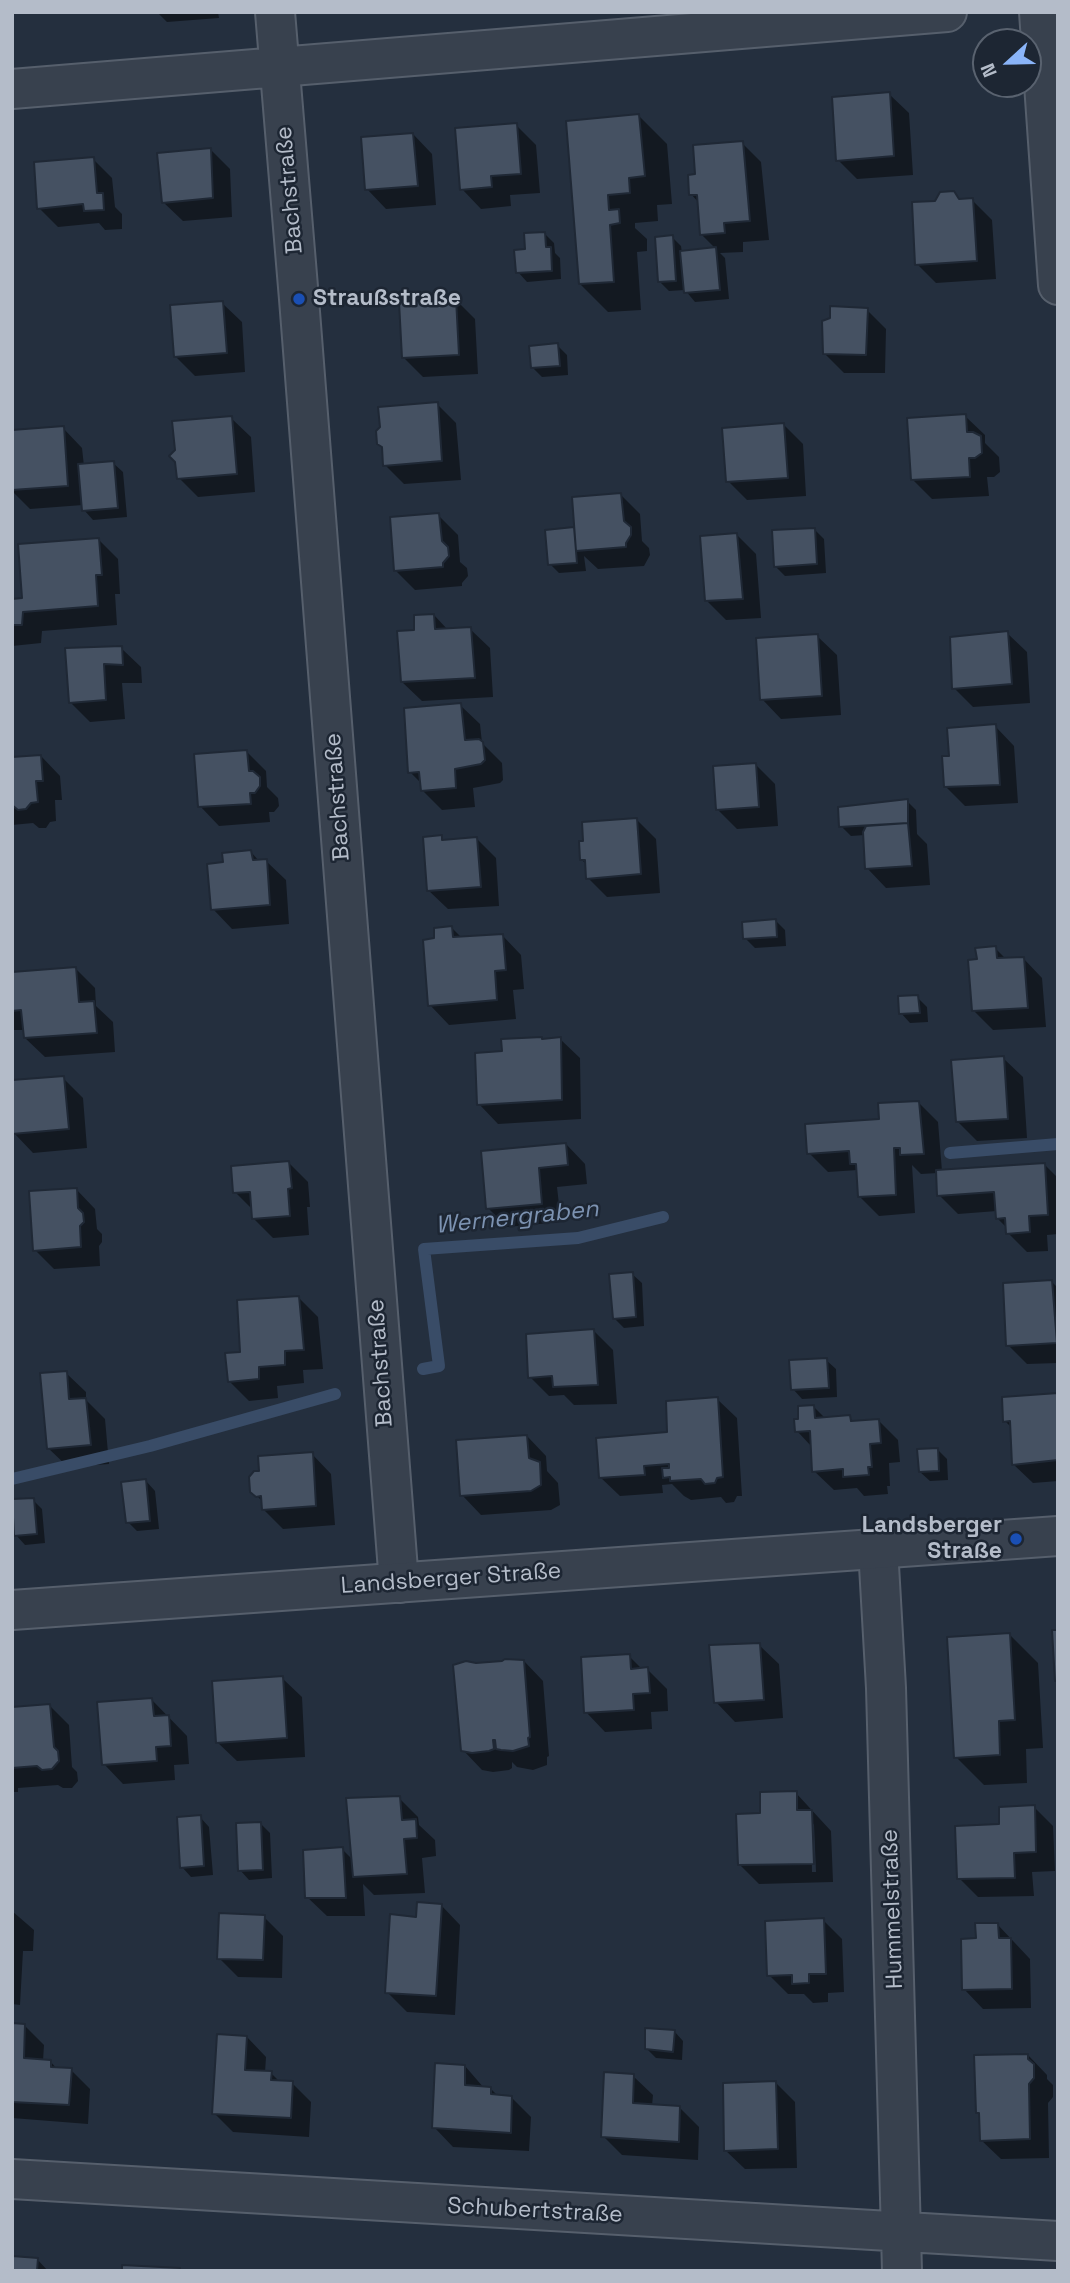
<!DOCTYPE html>
<meta charset="utf-8">
<style>
body{margin:0}
#map{position:relative;width:1070px;height:2283px;overflow:hidden;background:#242f3e;font-family:"Space Grotesk",sans-serif}
canvas{display:block}
.frame{position:absolute;inset:0;border:14px solid #b4bcc9;pointer-events:none}
.north{position:absolute;left:972px;top:28px;width:70px;height:70px;box-sizing:border-box;background:#1d2633;border:2px solid #59626f;border-radius:50%;rotate:248deg;font-size:19px;font-weight:700;line-height:28px;text-align:center;color:#b4bcc9}
.north::after{content:'';display:block;margin:auto;width:24px;height:32px;background:#8ab4f8;clip-path:polygon(50% 0,100% 100%,50% 72%,0 100%)}
</style>
<div id="map">
<canvas width="1070" height="2283"></canvas>
<div class="frame"></div>
<div class="north">N</div>
</div>
<script>
const ctx = document.querySelector('canvas').getContext('2d');
ctx.lineJoin = 'round';
function paint(path, color) { ctx.fillStyle = color; ctx.fill(path, 'evenodd'); }
function strokePath(path, color, width, dash) { ctx.strokeStyle = color; ctx.lineWidth = width; ctx.lineCap = dash ? 'butt' : 'round'; ctx.setLineDash(dash || []); ctx.stroke(path); }
function label(font, color, halo, rows, align = 'center') {
  ctx.font = font + ' "Space Grotesk",sans-serif'; ctx.lineWidth = 5; ctx.setLineDash([]); ctx.textBaseline = 'middle'; ctx.strokeStyle = halo; ctx.fillStyle = color; for (const [text, x, y, turn = 0] of rows) {
    ctx.save(); ctx.translate(x, y); ctx.rotate((+turn || 0) * Math.PI / 180); ctx.textAlign = isNaN(turn) ? turn : align; if (halo) ctx.strokeText(text, 0, 0); ctx.fillText(text, 0, 0); ctx.restore();
  }
}
const shadow = new Path2D(`
 M157 12H218L219 18 167 22Z
 M889 94 909 113 913 175 857 179 838 160Z
 M639 116 667 144 672 204 657 205 658 221 635 223V228L647 239V251L637 252 641 310 608 312 580 284 568 122Z
 M516 125 536 145 540 193 510 195 511 206 481 209 462 189Z
 M413 134 432 154 436 205 386 209 367 189Z
 M742 143 761 162 769 240 743 242V252L720 253 725 258 729 299 695 302 685 290 669 291 660 282 672 237 681 246 682 253 716 249 701 234 699 203 691 194 697 175Z
 M210 149 230 169 232 217 183 221 163 202Z
 M93 159 112 178 115 207 122 214V229L105 230 99 223 58 227 39 208Z
 M972 200 992 220 996 279 936 283 917 264 936 202Z
 M544 233 554 243 555 253 560 258 561 279 527 282 518 272 527 250Z
 M456 300 475 319 478 374 423 377 404 358Z
 M222 303 242 322 245 372 195 376 175 356Z
 M867 310 886 329 885 373H844L825 354Z
 M557 345 567 355 568 375 542 377 532 367Z
 M437 404 456 423 461 480 404 484 385 465 384 448Z
 M965 416 985 435V443L999 457 1000 472 994 477H987L989 496 932 499 913 480Z
 M231 418 251 437 255 492 198 497 179 478 176 450Z
 M784 425 803 444 806 496 747 500 728 481Z
 M63 428 82 448 84 466 113 463 123 472 127 517 93 520 84 510 83 505 30 509 12 491V432Z
 M621 495 640 514 642 541 649 548 650 555 644 566 598 569 584 556 586 571 559 573 550 564 574 529 577 532Z
 M438 515 458 535 460 562 467 568 468 576 462 583V586L415 590 396 571Z
 M815 530 824 539 826 573 785 576 776 567Z
 M736 534 756 554 761 618 726 620 707 601Z
 M99 540 118 559 120 594H115L117 625 42 631 41 643 12 646V601L24 600Z
 M434 615 448 630 470 629 490 648 493 697 422 701 402 682 416 631Z
 M1007 633 1027 652 1030 703 973 707 954 688Z
 M817 636 837 655 841 715 781 719 762 699Z
 M121 648 141 667 142 683H122L125 719 90 722 71 703 67 650Z
 M460 705 480 724 482 743 502 763 503 780 500 783 473 788 475 807 442 810 423 791 422 784 410 772Z
 M995 726 1014 746 1018 803 965 806 946 787 951 757Z
 M247 752 266 771 267 787 278 798 279 806 274 812H269L270 822 219 826 200 806Z
 M41 756 60 776 62 800H55L56 821 50 822 46 828H39L33 823 12 825V758Z
 M755 764 775 784 778 826 737 829 718 810Z
 M907 801 916 810 917 834 927 844 930 885 886 888 867 868 865 835 851 836 841 826 870 807 869 803Z
 M637 820 656 839 660 893 607 897 588 878 587 865 581 859Z
 M441 837 445 841 477 839 496 858 499 906 448 909 428 890Z
 M251 852 259 861H266L286 880 289 924 232 929 213 909 225 864Z
 M776 921 785 930 786 946 755 948 745 938Z
 M452 928 462 938 502 935 521 955 524 989 513 990 516 1019 449 1025 430 1005 436 940Z
 M995 948 1006 959 1023 958 1042 978 1046 1027 993 1030 973 1010 979 961Z
 M76 969 95 988 96 1006 113 1022 115 1052 45 1057 25 1038V1030H12V974Z
 M917 997 927 1007 928 1022 910 1023 901 1013Z
 M560 1039 580 1058 581 1119 498 1124 479 1104 504 1053Z
 M1003 1058 1023 1077 1027 1138 977 1141 957 1121Z
 M63 1078 83 1098 87 1148 33 1153 14 1133Z
 M918 1102 938 1122 942 1171 1044 1164 1058 1178V1234L1047 1235 1048 1251 1027 1252 1008 1233 1007 1228 997 1218V1211L958 1214 939 1195 938 1173 921 1174 912 1165 915 1213 879 1216 860 1197 858 1170 828 1172 809 1153Z
 M566 1144 585 1164 587 1184 557 1187 561 1222 507 1227 488 1208Z
 M289 1163 308 1182 310 1207H307L309 1235 273 1238 254 1219 253 1210 235 1192Z
 M76 1189 95 1209 97 1229 102 1234V1242L99 1246 100 1266 54 1269 35 1250Z
 M632 1274 642 1283 644 1326 624 1328 614 1318Z
 M1051 1281 1058 1288V1363L1027 1364 1008 1345Z
 M299 1298 318 1317 323 1369 303 1370 304 1383 277 1386 278 1398 249 1401 229 1381 241 1353Z
 M594 1331 613 1350 617 1404 574 1405 564 1395 549 1396 530 1377Z
 M826 1360 836 1369 837 1397 802 1399 793 1389Z
 M66 1373 86 1392V1400L105 1419 109 1464 68 1467 48 1448Z
 M1058 1394V1481L1033 1483 1013 1464 1012 1428 1005 1421Z
 M717 1399 737 1418 742 1496H737L734 1502 726 1503 721 1497 691 1500 684 1496 672 1484 662 1485 663 1493 620 1496 600 1477 669 1434Z
 M813 1406 826 1419 849 1417 855 1423 879 1421 898 1440 900 1462 889 1463 890 1486H887L888 1494 864 1496 857 1488 834 1490 814 1471 812 1447 797 1431 800 1420Z
 M527 1436 546 1456 547 1471 558 1483 560 1505 551 1510 481 1515 462 1495Z
 M938 1450 947 1459 948 1480 930 1481 920 1472Z
 M312 1454 331 1474 335 1525 283 1529 264 1510 263 1502 252 1491Z
 M146 1481 155 1491 159 1529 137 1531 128 1522Z
 M33 1500 42 1509 45 1543 25 1545 16 1535Z
 M1010 1635 1038 1663 1043 1748 1026 1749 1027 1783 984 1785 956 1757Z
 M759 1645 779 1664 783 1718 735 1722 716 1702Z
 M629 1656 643 1670 647 1669 667 1689 668 1711 651 1712 652 1729 605 1732 586 1712Z
 M524 1661 543 1681 549 1756 547 1757V1765L533 1770 517 1767 512 1762V1768L509 1770 493 1772 482 1770 463 1750Z
 M282 1678 302 1697 305 1757 237 1761 217 1742Z
 M152 1700 187 1736 189 1764 174 1765 175 1780 123 1784 104 1764Z
 M50 1706 69 1725 72 1767 77 1772 78 1781 72 1788H63L58 1785 18 1788V1792H12V1709Z
 M796 1793 831 1831 833 1882 759 1884 740 1865ZM811 1821 814 1825 816 1872H812Z
 M399 1798 418 1817 419 1825 435 1840 436 1856 422 1858 425 1893 374 1895 363 1884 365 1916H327L307 1897 342 1849 353 1860Z
 M1034 1807 1053 1826 1055 1871 1032 1872 1034 1896 978 1897 959 1878 1001 1826Z
 M200 1817 209 1827 213 1875 191 1877 182 1867Z
 M260 1823 270 1833 272 1878 249 1880 240 1870Z
 M441 1905 460 1925 455 2015 407 2012 387 1992Z
 M12 1911 34 1930 33 1951H23L20 2005 12 2004Z
 M264 1917 283 1936 282 1978 238 1977 219 1958Z
 M823 1920 842 1939 844 1992 828 1993V2002L813 2003 804 1994H788L769 1975Z
 M998 1925 1030 1959 1031 2008 983 2009 964 1989 978 1940Z
 M12 2025 25 2026 44 2045 43 2061H50L57 2069 71 2070 90 2089 88 2124 12 2118Z
 M674 2031 683 2041 682 2060 656 2058 647 2049Z
 M247 2037 266 2057 265 2073H271L280 2082 292 2083 311 2102 309 2137 233 2132 214 2113Z
 M1028 2055 1047 2075V2079L1053 2085V2097L1048 2103 1049 2158 1001 2159 981 2140V2116L977 2113Z
 M465 2066 484 2088H490L498 2096 511 2097 531 2117 529 2151 453 2147 434 2127Z
 M633 2076 653 2095 652 2106 680 2108 699 2127 698 2160 622 2155 603 2136Z
 M776 2083 795 2102 797 2168 745 2169 725 2150Z
 M37 2259 48 2271H12Z`);
const stream = new Path2D(`
 M950 1153 1058 1144
 M423 1369 439 1366 424 1249 578 1238 663 1217
 M12 1479 150 1446 335 1394`);
const building = new Path2D(`
 M890 92 894 156 836 161 832 97Z
 M639 114 645 176 629 178 630 193 608 195 609 210 619 209 620 223 610 225 614 282 579 284 566 121Z
 M517 123 521 174 491 176 492 187 460 190 455 128Z
 M413 133 418 186 365 190 361 137Z
 M743 141 750 221 724 223 725 233 700 235 697 195H689L688 175 695 174 693 145Z
 M211 148 213 198 162 203 157 153Z
 M94 157 97 193H103L104 210 84 211 83 204 37 209 34 162Z
 M954 191 959 199 973 198 977 261 915 265 912 202 935 201 940 192Z
 M545 232 546 247H551L552 271 516 273 514 250 525 249 524 233Z
 M673 235 676 281 658 282 655 237Z
 M716 247 720 290 684 293 680 251Z
 M456 298 459 355 402 358 399 302Z
 M223 301 227 353 174 357 170 305Z
 M830 306 868 308 866 355 823 354 822 321 830 318Z
 M558 343 560 366 531 368 529 346Z
 M438 402 442 461 383 466 382 447 377 444 376 431 380 427 378 407Z
 M966 414 967 432H973L981 436 982 453 975 458H969L970 477 911 480 907 418Z
 M232 416 237 474 177 479 175 462 169 456 175 450 172 421Z
 M784 423 788 478 726 482 722 428Z
 M64 426 68 486 12 490V430Z
 M114 461 118 508 82 511 78 464Z
 M621 493 624 521 631 527V535L626 543V547L576 551 572 497Z
 M439 513 442 541 448 547 449 556 443 563V567L394 571 390 517Z
 M574 527 577 563 548 565 545 530Z
 M815 528 817 564 774 567 772 530Z
 M737 533 743 599 705 601 700 536Z
 M99 538 102 575H96L98 606 23 612 22 625H12V599L22 598 18 544Z
 M434 614 435 629 471 627 475 678 401 682 397 631 414 630V615Z
 M1008 631 1012 684 952 689 950 637Z
 M818 634 822 696 760 700 756 638Z
 M122 646 123 665 104 664 106 700 69 703 65 648Z
 M461 703 465 740 479 739 483 742 485 760 481 764 455 769 456 788 421 791 419 772 408 773 404 708Z
 M996 724 1000 785 944 787 942 756H949L947 728Z
 M247 750 249 771H253L260 777V786L255 793H250L251 804 198 807 194 754Z
 M41 755 43 781H36L38 802 31 803 26 809 18 810 12 805V757Z
 M756 763 759 807 716 810 713 766Z
 M908 799V823L839 827 838 807Z
 M637 818 641 874 586 879 585 860H580L579 841H583L582 822Z
 M908 823 912 866 865 869 863 832 866 826Z
 M442 835V840L477 837 481 887 427 891 423 837Z
 M251 850 253 860 267 859 270 905 211 910 207 864 223 862 222 853Z
 M776 919 777 937 743 939 742 922Z
 M452 926 453 937 503 934 506 970 495 971 497 1000 428 1006 423 940 434 938V928Z
 M996 946 997 958 1024 957 1028 1008 972 1011 968 960 977 959 975 948Z
 M76 967 79 1002 94 1001 97 1033 24 1038 21 1010 12 1011V972Z
 M918 995 920 1013 899 1014 898 996Z
 M542 1037V1039L561 1037 562 1100 477 1105 475 1053 502 1051 501 1039Z
 M1004 1056 1008 1119 956 1122 951 1060Z
 M64 1076 69 1129 12 1134V1080Z
 M919 1101 924 1154 900 1155V1148H894L896 1195 858 1197 856 1164H850L849 1151 807 1154 805 1124 879 1119 878 1103Z
 M566 1143 568 1165 539 1168 542 1204 486 1209 481 1151Z
 M289 1161 292 1188 288 1189 290 1216 252 1219 250 1192 233 1193 231 1166Z
 M1045 1163 1048 1215 1029 1216 1030 1232 1006 1234 1005 1218 996 1219 994 1192 937 1196 936 1170Z
 M77 1188 78 1208 83 1213 84 1222 80 1226 81 1247 33 1251 29 1191Z
 M633 1272 636 1317 613 1319 609 1274Z
 M1052 1280 1057 1343 1006 1346 1003 1283Z
 M299 1296 304 1350 285 1351V1365L259 1367V1379L228 1382 225 1353 240 1352 237 1300Z
 M594 1329 598 1385 553 1387 552 1376 528 1378 526 1334Z
 M827 1358 829 1388 791 1390 789 1360Z
 M67 1371 69 1399 86 1398 91 1445 47 1449 40 1373Z
 M1058 1393V1460L1012 1465 1010 1421 1003 1422 1002 1397Z
 M718 1397 723 1477 717 1478 715 1483 705 1484 701 1479 670 1481V1477L663 1478 662 1468H669V1464L644 1466 645 1475 599 1478 596 1438 667 1432 666 1401Z
 M814 1405 815 1418 850 1415 851 1421 879 1419 881 1443 870 1444 872 1467H868L869 1475 843 1477V1469L812 1472 810 1431 795 1432 794 1419H798V1406Z
 M527 1435 529 1458 540 1462 541 1485 531 1491 460 1496 456 1440Z
 M938 1448 939 1471 919 1472 917 1449Z
 M313 1452 316 1506 262 1510 261 1496 256 1497 250 1492 249 1477 254 1471H259L258 1456Z
 M146 1479 150 1521 126 1523 121 1482Z
 M34 1498 37 1534 14 1536 12 1499Z
 M1052 1630H1058V1681H1055Z
 M1010 1633 1015 1720 999 1721 1000 1755 954 1758 947 1637Z
 M760 1643 764 1700 714 1703 709 1645Z
 M630 1654 631 1669 648 1667 650 1693 633 1694 634 1710 584 1713 581 1657Z
 M505 1659 524 1660 530 1737 528 1738 529 1746 513 1751 501 1750 496 1749 495 1740H493L494 1749 489 1751 472 1753 461 1751 453 1665 466 1661 476 1663 502 1661Z
 M283 1676 287 1738 216 1743 212 1681Z
 M152 1698 154 1716 169 1715 171 1746 156 1747 157 1761 102 1765 97 1702Z
 M50 1704 54 1747 58 1751 59 1761 52 1769 42 1770 37 1766 12 1768V1707Z
 M797 1791V1810H812L814 1864 738 1865 736 1814 760 1813V1792Z
 M400 1796 402 1820 416 1819 417 1838 404 1839 407 1874 353 1877 346 1798Z
 M1035 1805 1036 1852 1014 1853 1015 1878 957 1879 955 1826 999 1824V1807Z
 M201 1815 204 1866 180 1868 177 1817Z
 M261 1822 263 1870 238 1871 236 1823Z
 M343 1847 346 1898H305L303 1850Z
 M417 1902 442 1904 436 1996 385 1993 390 1914 416 1917Z
 M219 1913 265 1915 263 1960 217 1959Z
 M824 1918 826 1974H809V1983L792 1984V1975L767 1976 765 1921Z
 M975 1923H998L999 1938H1011L1012 1989 962 1990 961 1939 976 1938Z
 M12 2023 25 2024 24 2058 51 2060V2067L72 2068 69 2105 12 2102Z
 M645 2028 675 2030 673 2052 645 2049Z
 M217 2034 247 2036 245 2070 272 2071 271 2080 293 2081 291 2118 212 2114Z
 M1028 2054V2059L1034 2064V2078L1029 2084 1030 2139 980 2141 979 2113H976L974 2055Z
 M435 2063 465 2065V2085L491 2087V2094L512 2096 511 2133 432 2128Z
 M604 2072 634 2074 633 2103 680 2106 679 2142 601 2137Z
 M776 2081 778 2149 724 2151 723 2083Z
 M12 2256 38 2258 37 2271H12Z
 M122 2265 180 2268V2271H122Z`);
const minor = new Path2D(`
 M275 12 299 299 399 1583
 M1039 12 1058 285
 M12 89 947 12
 M878 1548 886 1688 902 2271
 M12 2179 1058 2241`);
const tertiary = new Path2D(`
 M12 1610 1058 1536`);
const markers = [
 [299,299,7,"#1a4fb4"],
 [1016,1539,7,"#1a4fb4"]
];
const streetNames = [
 ["Bachstraße",290,190,-95],
 ["Bachstraße",338,797,-94],
 ["Bachstraße",381,1363,-94],
 ["Landsberger Straße",451,1579,-4],
 ["Hummelstraße",893,1909,-92],
 ["Schubertstraße",535,2211,3]
];
const poiNames = [
 ["Straußstraße",313,299],
 ["Landsberger",1002,1526,"right"],
 ["Straße",1002,1552,"right"]
];
const waterNames = [
 ["Wernergraben",517,1218,-6]
];
paint(shadow, '#0007');
strokePath(stream, '#394c67', 12);
paint(building, '#455162');
strokePath(building, '#1f2835', 2);
strokePath(minor, '#565f6c', 42);
strokePath(tertiary, '#565f6c', 42);
strokePath(minor, '#38414e', 38);
strokePath(tertiary, '#38414e', 38);
for (const [x, y, r, color] of markers) { const dot = new Path2D(); dot.arc(x, y, r, 0, 2 * Math.PI); ctx.fillStyle = color; ctx.fill(dot); strokePath(dot, '#1d2633', 2.5); }
label('23px', '#b4bcc9', '#1d2633', streetNames);
label('bold 23px', '#b4bcc9', '#1d2633', poiNames, 'left');
label('italic 24px', '#7c92b1', '#1d2633', waterNames);
</script>
